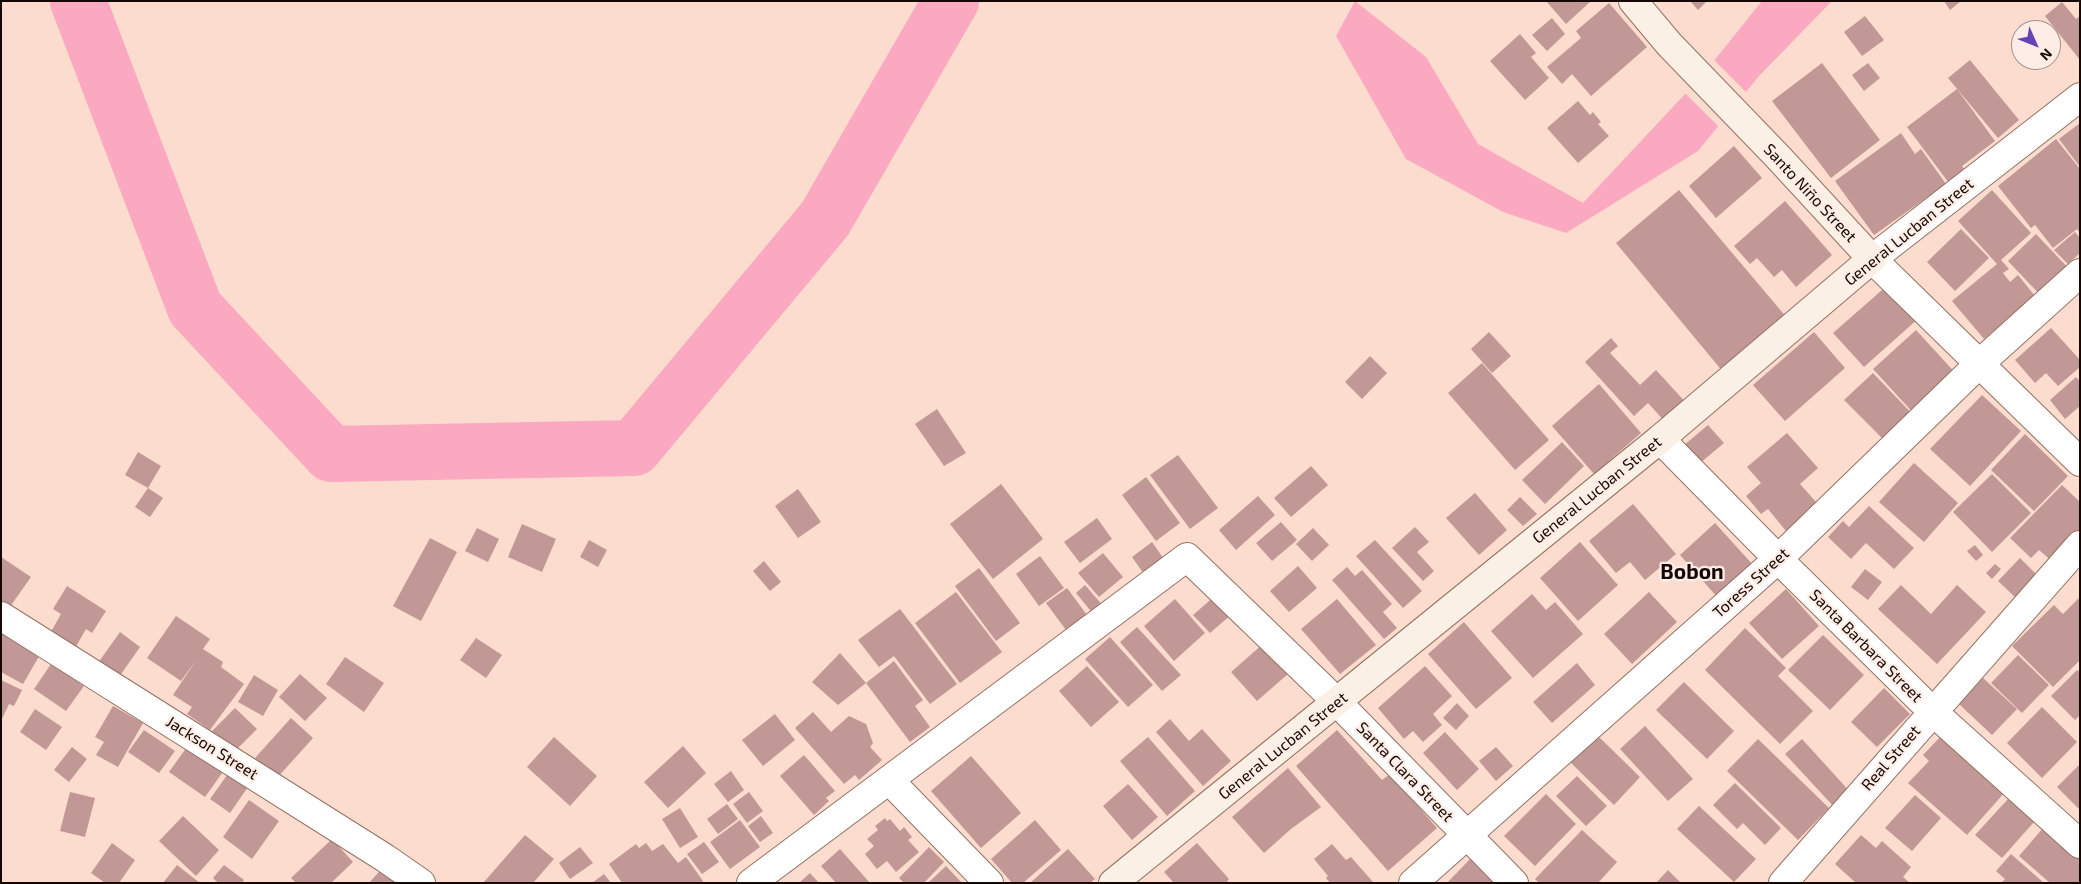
<!DOCTYPE html>
<meta charset="utf-8">
<style>
body{margin:0}
#map{position:relative;width:2081px;height:884px;overflow:hidden;background:#fbdcce;font-family:"Exo 2",sans-serif}
canvas{display:block}
.frame{position:absolute;inset:0;border:2px solid #150804;pointer-events:none}
.north{position:absolute;left:2011px;top:20px;width:50px;height:50px;box-sizing:border-box;background:#fdede6;border:1px solid #a0918c;border-radius:50%;rotate:134deg;font-size:14px;font-weight:700;line-height:20px;text-align:center;color:#150804}
.north::after{content:'';display:block;margin:auto;width:18px;height:22px;background:#6841b9;clip-path:polygon(50% 0,100% 100%,50% 72%,0 100%)}
</style>
<div id="map">
<canvas width="2081" height="884"></canvas>
<div class="frame"></div>
<div class="north">N</div>
</div>
<script>
const ctx = document.querySelector('canvas').getContext('2d');
ctx.lineJoin = 'round';
function paint(path, color) { ctx.fillStyle = color; ctx.fill(path, 'evenodd'); }
function strokePath(path, color, width, dash) { ctx.strokeStyle = color; ctx.lineWidth = width; ctx.lineCap = dash ? 'butt' : 'round'; ctx.setLineDash(dash || []); ctx.stroke(path); }
function label(font, color, halo, rows, align = 'center') {
  ctx.font = font + ' "Exo 2",sans-serif'; ctx.lineWidth = 4.5; ctx.setLineDash([]); ctx.textBaseline = 'middle'; ctx.strokeStyle = halo; ctx.fillStyle = color; for (const [text, x, y, turn = 0] of rows) {
    ctx.save(); ctx.translate(x, y); ctx.rotate((+turn || 0) * Math.PI / 180); ctx.textAlign = isNaN(turn) ? turn : align; if (halo) ctx.strokeText(text, 0, 0); ctx.fillText(text, 0, 0); ctx.restore();
  }
}
const water = new Path2D(`
 M1355 1 1426 57 1478 144 1583 203 1701 77 1762 1H1832L1759 76 1698 151 1566 233 1503 212 1406 159 1336 36Z`);
const pier = new Path2D(`
 M1713 59 1748 94 1720 128 1684 92Z`);
const river = new Path2D(`
 M78 1 195 308 331 454 634 448 825 219 951 1`);
const building = new Path2D(`
 M1546 1H1591L1566 24Z
 M1690 1H1707L1698 10Z
 M1944 1H1961L1950 10Z
 M2062 2 2076 19 2080 16V60L2045 16Z
 M1609 3 1647 47 1591 96 1572 74 1562 84 1547 67 1581 38 1576 31Z
 M1865 16 1884 40 1862 56 1844 32Z
 M1552 18 1565 34 1547 51 1532 35Z
 M1520 34 1536 53 1531 57 1549 78 1525 100 1490 61Z
 M1970 60 2019 120 1998 138 1948 78Z
 M1822 63 1880 140 1831 178 1772 101Z
 M1868 63 1880 78 1864 91 1852 75Z
 M1957 89 1995 141 1962 166 1968 174 1952 187 1907 127Z
 M1578 101 1590 115 1593 112 1601 122 1598 124 1609 136 1578 163 1547 128Z
 M2080 123V167L2059 139Z
 M1901 133 1915 154 1921 149 1946 184 1874 235 1835 181Z
 M2056 139 2080 169V233L2077 229 2053 248 2035 225 2031 228 1998 186Z
 M1734 146 1762 178 1716 218 1689 186Z
 M1679 190 1793 325 1729 379 1616 243Z
 M1992 190 2031 233 2001 260 2009 269 2003 273 2010 282 2018 275 2035 296 1984 339 1952 301 1997 264 1958 221Z
 M1785 201 1832 255 1796 287 1782 270 1774 277 1757 258 1750 264 1734 246Z
 M1961 229 1989 258 1955 291 1927 262Z
 M2075 232 2080 238V253L2068 264 2054 250Z
 M2036 234 2072 272 2044 299 2008 261Z
 M1890 283 1920 317 1864 367 1833 333Z
 M2051 328 2080 360V367L2058 386 2046 373 2035 383 2015 360Z
 M1916 330 1960 378 1917 417 1873 369Z
 M1489 332 1511 356 1492 373 1471 349Z
 M1814 332 1845 368 1785 421 1753 385Z
 M1611 338 1618 346 1610 353 1640 385 1656 370 1689 406 1668 425 1648 403 1634 416 1585 362Z
 M1370 356 1387 373 1362 399 1345 382Z
 M1482 363 1549 440 1515 470 1448 393Z
 M1873 373 1918 420 1890 446 1844 400Z
 M2076 377 2080 381V406L2065 419 2050 400Z
 M1599 384 1641 433 1594 474 1552 426Z
 M1982 395 2021 431 1970 486 1930 449Z
 M937 409 966 453 944 466 915 424Z
 M1708 425 1724 443 1699 464 1683 446Z
 M1787 433 1818 468 1800 484 1817 503 1786 531 1768 509 1761 514 1746 496 1761 483 1747 467Z
 M2025 434 2068 476 2034 511 1991 470Z
 M1562 442 1584 466 1545 504 1522 480Z
 M138 452 161 466 148 488 125 475Z
 M1178 455 1218 508 1190 529 1150 475Z
 M1914 463 1958 503 1924 542 1879 502Z
 M1311 466 1328 485 1291 517 1274 498Z
 M1992 474 2031 513 1992 552 1953 512Z
 M1146 477 1180 523 1156 541 1122 495Z
 M1001 484 1043 539 993 579 950 524Z
 M2062 485 2080 502V537L2054 563 2039 550 2031 558 2010 538Z
 M148 488 163 498 150 517 135 507Z
 M798 489 821 522 798 538 775 506Z
 M1475 493 1507 530 1479 555 1446 518Z
 M1258 496 1275 515 1236 550 1219 530Z
 M1520 497 1537 514 1523 526 1507 510Z
 M1633 504 1676 554 1645 580 1630 562 1616 573 1589 541Z
 M1869 506 1914 548 1894 569 1866 543 1851 559 1828 537 1843 521 1849 527Z
 M1097 518 1112 539 1080 563 1064 542Z
 M1281 522 1297 540 1272 561 1256 543Z
 M1715 523 1754 566 1718 598 1680 555Z
 M522 524 556 539 542 572 508 557Z
 M1415 527 1429 542 1417 552 1434 571 1423 581 1392 548Z
 M477 528 499 539 488 562 465 551Z
 M1313 528 1329 545 1312 561 1296 544Z
 M430 538 457 552 421 621 393 606Z
 M589 540 607 550 598 567 580 557Z
 M1375 540 1422 591 1403 608 1356 556Z
 M1152 542 1164 559 1144 574 1132 557Z
 M1580 542 1618 585 1578 621 1540 578Z
 M1975 545 1983 555 1976 561 1967 551Z
 M1103 553 1123 577 1099 597 1078 573Z
 M1040 556 1064 588 1039 606 1016 574Z
 M1 557 31 577 7 611 1 607Z
 M2020 558 2039 577 2017 599 1998 581Z
 M764 561 781 582 770 591 753 571Z
 M1995 564 2001 569 1992 579 1986 573Z
 M1298 566 1317 588 1289 612 1270 591Z
 M1347 567 1355 576 1362 570 1392 604 1383 612 1397 628 1384 639 1332 580Z
 M979 568 1020 623 996 641 955 586Z
 M1865 569 1882 582 1868 600 1851 587Z
 M1085 585 1104 607 1094 615 1076 593Z
 M1901 585 1931 614 1957 585 1986 612 1937 664 1878 609Z
 M67 586 106 611 92 633 86 629 73 652 48 637 61 614 53 609Z
 M1067 588 1090 619 1069 634 1046 603Z
 M1786 589 1819 626 1782 659 1749 623Z
 M956 592 1002 652 960 683 915 623Z
 M1649 592 1677 622 1632 664 1604 634Z
 M1532 594 1546 610 1555 602 1583 634 1533 678 1491 631Z
 M1216 595 1232 614 1210 633 1193 615Z
 M2080 597V660L2053 687 2012 646 2054 605 2063 614Z
 M1175 599 1205 633 1174 661 1144 626Z
 M1337 599 1376 645 1340 674 1301 629Z
 M900 609 957 684 930 704 894 656 879 667 858 640Z
 M176 616 210 639 203 649 223 662 221 667 244 684 210 730 187 714 192 707 173 695 197 659 181 681 147 658Z
 M1464 622 1512 678 1476 709 1428 654Z
 M1137 627 1181 675 1162 691 1120 642Z
 M1745 628 1786 668 1778 676 1813 711 1780 744 1705 670Z
 M1 629 41 653 23 684 1 672Z
 M120 632 140 647 119 677 98 663Z
 M1823 635 1864 675 1830 710 1788 670Z
 M1110 637 1153 685 1128 707 1085 659Z
 M476 638 502 655 486 678 460 660Z
 M1263 644 1288 674 1257 701 1231 672Z
 M840 653 866 683 838 705 812 682Z
 M2018 655 2049 685 2022 713 1991 683Z
 M345 657 384 683 364 712 326 684Z
 M894 661 923 700 915 706 930 727 910 742 866 683Z
 M1577 663 1595 685 1552 723 1533 702Z
 M51 664 84 686 66 711 34 689Z
 M1087 666 1119 702 1091 727 1059 691Z
 M1425 666 1452 696 1433 714 1442 725 1423 742 1413 731 1404 739 1378 708Z
 M2077 670 2080 672V715L2075 720 2051 696Z
 M300 674 327 698 305 721 279 697Z
 M254 675 278 690 263 716 238 702Z
 M1983 678 2017 709 1992 735 1959 704Z
 M1 680 22 690 14 706 9 704 1 721Z
 M1684 682 1734 731 1707 759 1656 710Z
 M1884 688 1910 714 1877 747 1851 722Z
 M1457 703 1469 716 1456 730 1443 718Z
 M113 706 143 723 118 767 96 755 104 742 95 737Z
 M2042 707 2077 742 2042 778 2007 743Z
 M235 708 257 729 232 754 210 733Z
 M35 709 62 727 46 750 20 732Z
 M813 712 831 732 849 716 866 724 873 743 870 747 882 760 859 780 855 775 844 784 795 728Z
 M775 714 795 740 763 766 742 740Z
 M291 718 313 738 277 778 255 758Z
 M1170 719 1189 741 1202 729 1231 761 1203 786 1156 732Z
 M1645 726 1693 779 1668 801 1620 749Z
 M144 730 175 751 159 773 128 752Z
 M1337 730 1382 780 1390 774 1437 828 1388 871 1296 766Z
 M1445 732 1479 769 1457 790 1423 753Z
 M1597 735 1640 777 1614 805 1570 762Z
 M1942 735 2005 792 1967 835 1908 783 1929 761 1923 755Z
 M554 737 597 776 570 806 527 767Z
 M1148 737 1195 791 1167 816 1120 761Z
 M1758 739 1829 808 1798 840 1727 771Z
 M1802 739 1852 794 1835 808 1785 754Z
 M189 744 225 769 205 797 169 772Z
 M683 746 706 773 668 808 644 782Z
 M72 747 87 759 69 782 54 770Z
 M1496 747 1513 766 1496 781 1479 761Z
 M804 755 835 791 826 798 829 801 814 815 780 776Z
 M971 756 1021 813 981 848 931 791Z
 M2080 764V810L2057 787Z
 M1288 768 1321 807 1291 829 1264 853 1232 817Z
 M230 771 250 784 230 813 210 799Z
 M731 771 744 790 728 802 714 784Z
 M1577 776 1607 806 1586 826 1556 796Z
 M1735 783 1781 828 1765 845 1743 823 1737 829 1713 805Z
 M1128 784 1158 817 1132 840 1103 806Z
 M70 792 95 798 85 837 60 831Z
 M749 792 763 811 747 823 733 804Z
 M1546 794 1576 824 1535 866 1504 836Z
 M1915 795 1941 818 1912 851 1885 828Z
 M2008 799 2034 822 2002 858 1975 835Z
 M249 800 279 821 252 859 223 837Z
 M727 804 738 819 718 834 707 819Z
 M1699 806 1756 859 1734 882 1677 829Z
 M680 808 698 837 680 848 662 819Z
 M183 816 219 850 196 876 159 841Z
 M761 816 773 833 760 842 748 826Z
 M885 818 887 821 890 819 900 831 904 827 912 837 908 840 919 852 896 872 887 861 877 869 865 854 874 846 867 839 878 830 875 826Z
 M740 820 760 847 730 869 710 842Z
 M1035 820 1061 850 1023 883H1012L991 859Z
 M2043 828 2080 860V883H2050L2019 856Z
 M1582 830 1617 862 1598 883H1539L1535 879Z
 M525 835 554 859 533 883H486L484 882Z
 M1861 835 1876 848 1882 841 1911 867 1903 877 1910 883H1856L1835 864Z
 M332 839 353 862 331 883H296L291 878Z
 M704 842 719 862 702 874 687 854Z
 M112 843 135 860 119 883H105L91 873Z
 M646 843 652 851 663 844 678 863 686 857 703 881 701 883H622L609 864 636 844 639 848Z
 M1197 843 1229 879 1226 883H1174L1164 872Z
 M1332 844 1346 860 1351 857 1373 882 1330 883 1326 878 1328 876 1314 859Z
 M580 847 593 863 570 879 559 863Z
 M929 847 944 862 924 883H904L899 878Z
 M840 849 870 883H836L821 866Z
 M1068 849 1095 879 1090 883H1032L1031 882Z
 M2011 854 2044 883H2001L2005 879 1996 871Z
 M1471 858 1496 883H1447Z
 M386 864 406 883H369Z
 M177 865 200 883H163Z
 M224 865 244 880 242 883H218L213 878Z
 M946 866 962 883H928Z
 M1668 870 1681 883H1656Z
 M810 873 819 883H799Z
 M604 874 611 883H592Z`);
const street = new Path2D(`
 M2080 97 1872 259 2080 462
 M1660 439 1778 559 1932 711 2080 844
 M1 616 385 858 421 883
 M889 780 989 883
 M751 883 1187 557 1337 702 1514 883
 M1413 883 1778 559 1978 365 2080 273
 M1783 883 2080 545`);
const secondary = new Path2D(`
 M1113 883 1660 439 1872 259 1779 158 1669 44 1633 1`);
const streetNames = [
 ["Santo Niño Street",1810,193,47],
 ["General Lucban Street",1909,232,-39],
 ["General Lucban Street",1597,490,-39],
 ["Toress Street",1751,583,-42],
 ["Santa Barbara Street",1866,646,45],
 ["General Lucban Street",1283,746,-39],
 ["Jackson Street",212,748,32],
 ["Real Street",1891,758,-49],
 ["Santa Clara Street",1405,772,46]
];
const districtNames = [
 ["Bobon",1692,572]
];
paint(water, '#fba9c1');
paint(pier, '#fbdcce');
strokePath(river, '#fba9c1', 56);
paint(building, '#c19895');
strokePath(street, '#947262', 30);
strokePath(secondary, '#947262', 30);
strokePath(street, '#fff', 28);
strokePath(secondary, '#fbf0e5', 28);
label('16px', '#150804', '#fdede6', streetNames);
label('bold 21px', '#150804', '#fdede6', districtNames);
</script>
